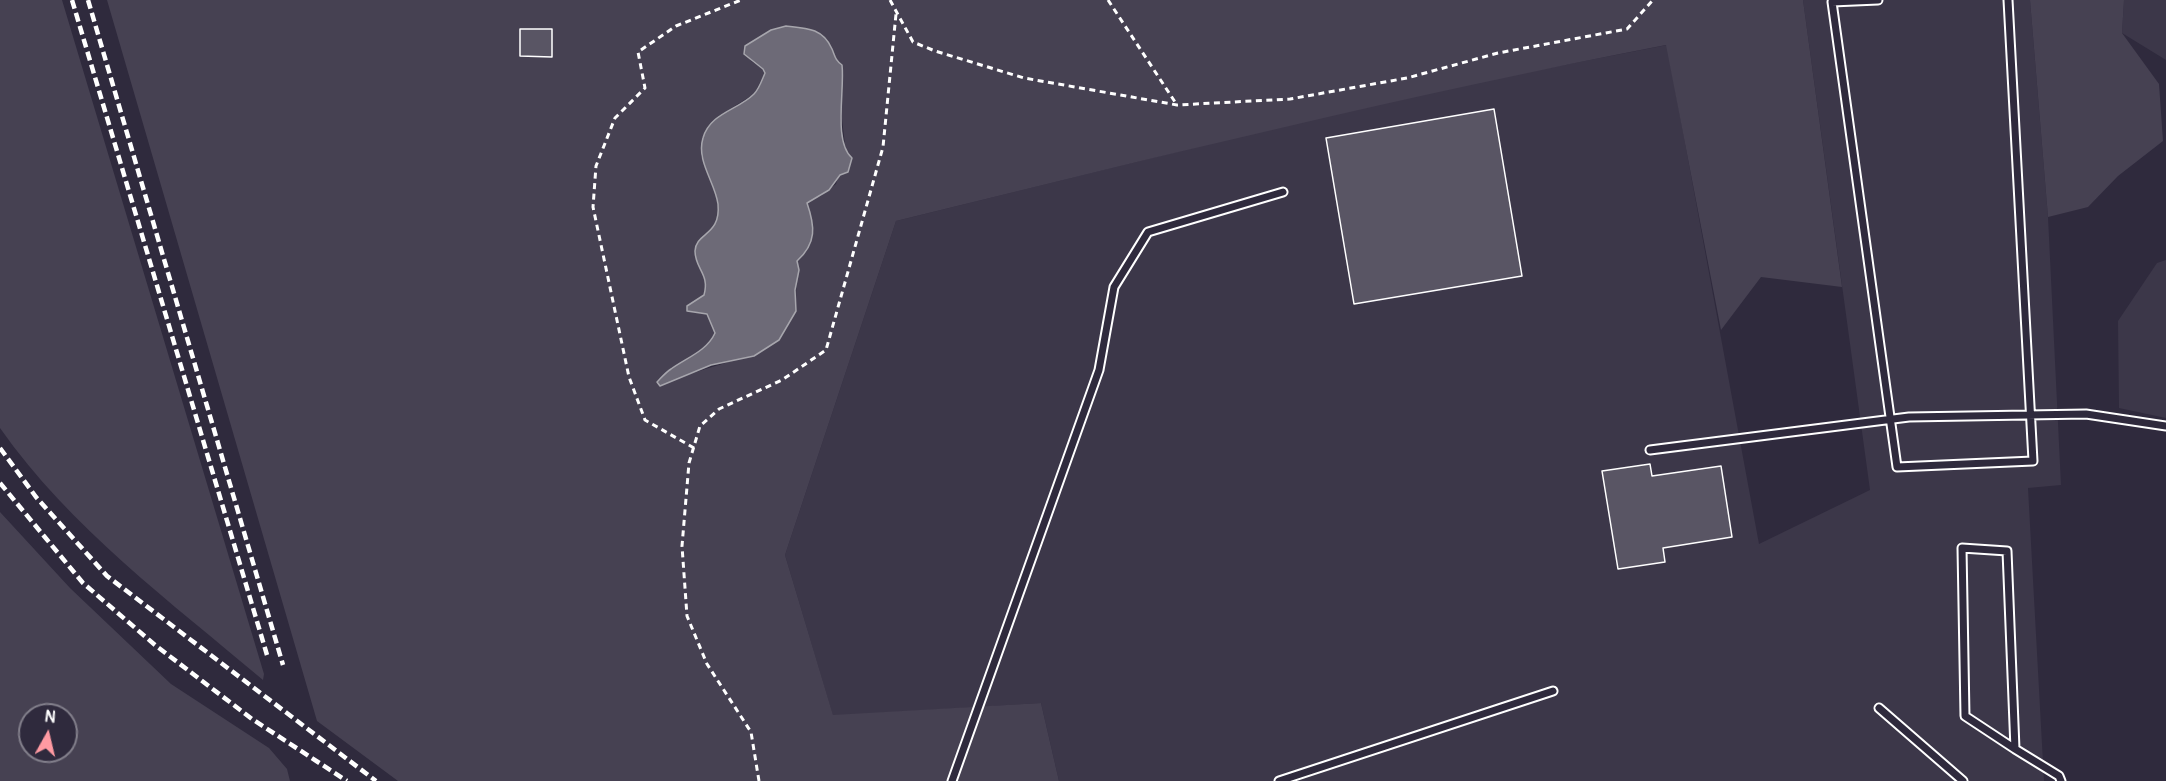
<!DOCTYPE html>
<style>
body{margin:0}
#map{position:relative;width:2166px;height:781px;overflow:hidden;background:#2f2a3d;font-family:Pangolin,sans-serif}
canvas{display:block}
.north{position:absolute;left:18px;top:703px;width:60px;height:60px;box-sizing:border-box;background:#2f2a3d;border:2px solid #827f8b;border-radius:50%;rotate:8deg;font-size:16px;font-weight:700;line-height:24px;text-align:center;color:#fff}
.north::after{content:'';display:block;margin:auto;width:21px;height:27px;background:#ff9aa2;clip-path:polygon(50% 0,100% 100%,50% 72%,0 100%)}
</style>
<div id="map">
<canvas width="2166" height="781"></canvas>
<div class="north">N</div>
</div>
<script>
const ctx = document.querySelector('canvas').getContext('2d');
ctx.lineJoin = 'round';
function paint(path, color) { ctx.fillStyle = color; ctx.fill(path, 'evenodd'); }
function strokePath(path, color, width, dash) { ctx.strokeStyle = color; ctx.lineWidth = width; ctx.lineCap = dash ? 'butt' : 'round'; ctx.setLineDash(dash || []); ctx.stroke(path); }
const built = new Path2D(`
 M1803 0H2030L2048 217 2061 485 2028 488 2044 781H1059L1041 703 833 716 785 555 896 221 1298 122 1507 76 1667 45 1759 544 1870 490Z
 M2124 0H2166V60L2122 33Z
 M2166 260V418L2119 408 2118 321 2157 263Z`);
const green = new Path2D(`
 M0 0H62L264 674 263 680C171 602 70 528 0 428Z
 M107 0H1803L1842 287 1761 277 1721 330 1666 45C1407 95 1152 158 896 221L785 555 833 715 1041 703 1059 781H398L317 721ZM771 30 833 50 836 61 842 65 841 111 846 153 836 184 821 196 810 199 807 203 809 245 797 261 796 298 779 340C742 362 700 368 660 385 670 360 704 358 715 332L707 314 687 311V306L704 295 707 285 698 263V243C703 238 709 234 713 230 728 213 709 173 701 156L717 117 754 94 765 73 763 69 751 61 745 46Z
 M2030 0H2124L2122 33 2159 84 2163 141 2118 176 2088 207 2048 217Z
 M0 512 70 588 171 684 269 748 287 769 290 781H0ZM30 715H66V751H30Z`);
const water = new Path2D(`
 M786 26C806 28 823 28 832 49 835 56 835 60 842 65 845 89 833 142 852 158L848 172 840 175 829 190 807 203C815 226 817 243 797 261L799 270 795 290 796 311 779 340 754 356 711 365 660 386 657 382C661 378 666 372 671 369 686 358 707 351 715 333L707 314 687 311V306L704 295C710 274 695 269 695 251 696 232 721 236 718 204 715 182 696 161 703 138 710 113 738 110 754 94 759 89 762 80 765 73L763 69 744 54 745 46 771 30Z`);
const building = new Path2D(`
 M520 29H552V57L520 56Z
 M1494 109 1522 276 1354 304 1326 138Z
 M1650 464 1652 476 1721 466 1732 537 1663 548 1665 562 1618 569 1602 471Z`);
const path = new Path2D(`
 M890 0 913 42 935 51 1024 78 1177 105 1290 99 1407 78 1498 53 1627 29 1653 0
 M1108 0 1177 105
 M694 448 645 420 629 377 593 207 596 166 615 118 645 88 638 52 676 26 741 0
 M759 781 751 732 707 664 687 616 682 546 689 463 700 426 719 409 782 380 826 350 883 147 896 14`);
const service = new Path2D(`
 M1878 0 1832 2 1897 467 2033 461 2008 0
 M1650 450 1909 417 2086 414 2166 426
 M1879 708 1963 781
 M2015 749 1965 716 1962 548 2007 551 2015 749 2059 776 2061 781
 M952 781 1099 370 1114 287 1148 232 1283 192
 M1279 781 1553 691`);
const rail = new Path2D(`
 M72 0 267 655
 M88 0 283 665
 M0 448 36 497 107 576 376 781
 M0 483 83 583 155 645 252 719 347 781`);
paint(built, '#3c3749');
paint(green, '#464152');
paint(water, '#6d6a77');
strokePath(water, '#a7a6ad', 1.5);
paint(building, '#595564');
strokePath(building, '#fff', 1.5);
strokePath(service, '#fff', 11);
strokePath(path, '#fff', 3, [6, 4.5]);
strokePath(service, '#2f2a3d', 7);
strokePath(rail, '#fff', 4.5, [9, 4.5]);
</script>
